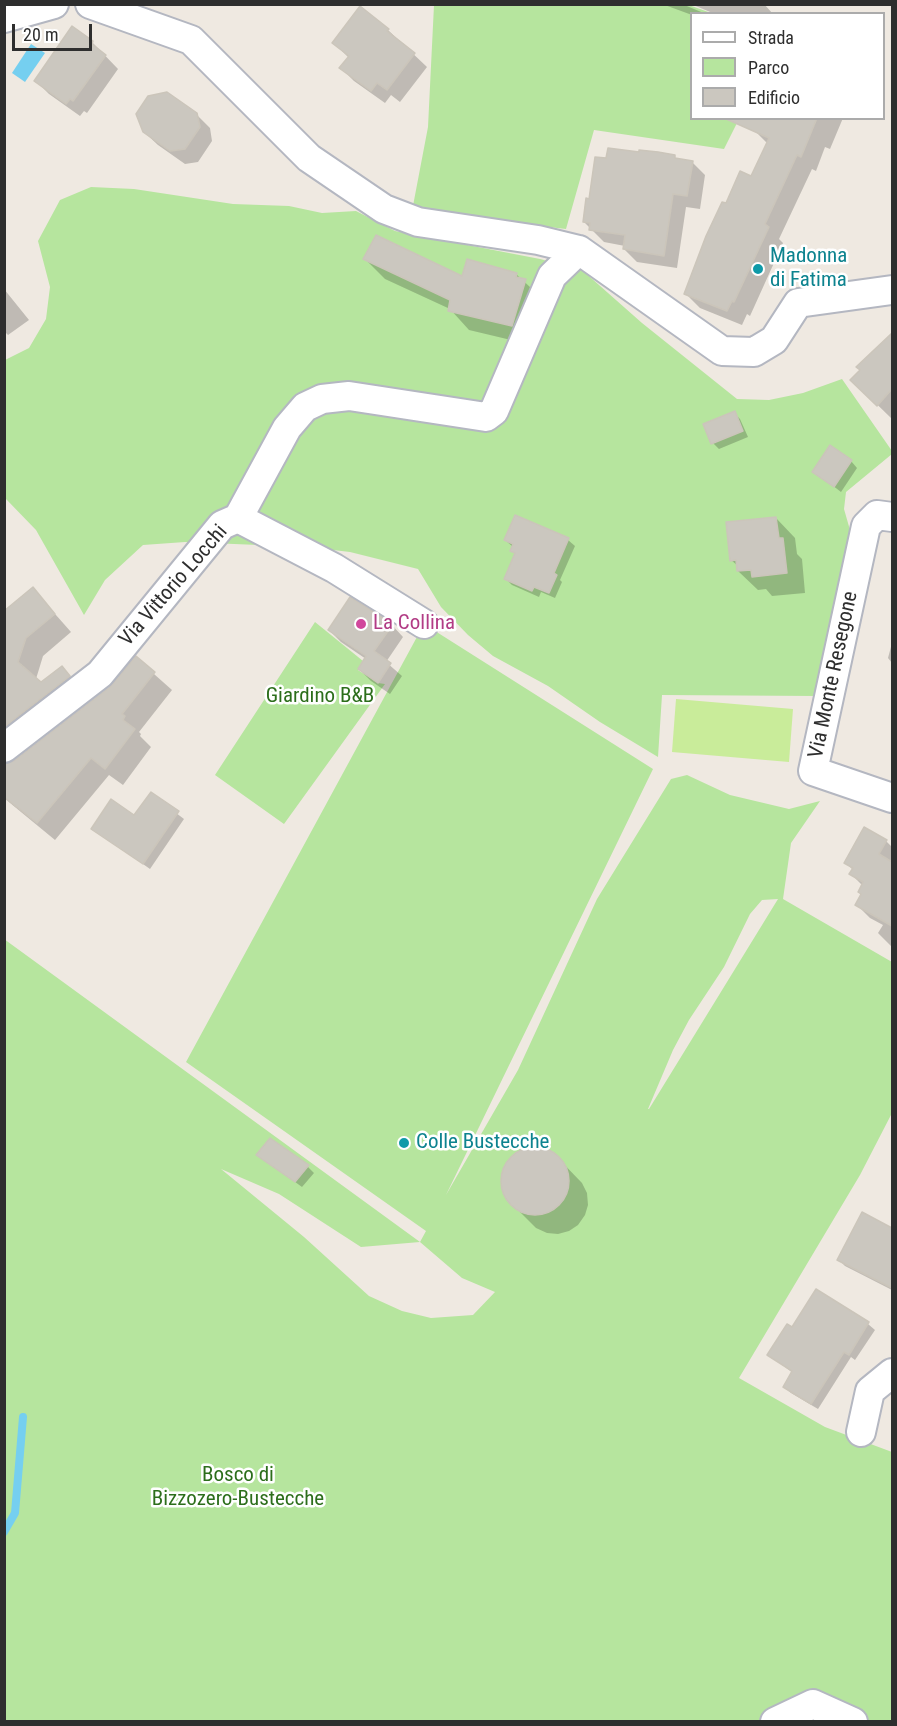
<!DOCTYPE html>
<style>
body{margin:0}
#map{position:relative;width:897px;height:1726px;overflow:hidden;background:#efe9e1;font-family:"Roboto Condensed",sans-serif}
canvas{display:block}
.frame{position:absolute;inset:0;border:6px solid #2e2e2e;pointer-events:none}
.legend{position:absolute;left:690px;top:12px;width:195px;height:108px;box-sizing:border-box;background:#fff;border:2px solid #ababab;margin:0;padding:8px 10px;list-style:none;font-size:18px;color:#2e2e2e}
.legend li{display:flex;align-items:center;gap:12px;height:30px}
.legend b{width:30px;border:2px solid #ababab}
.scale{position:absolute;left:12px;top:24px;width:80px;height:27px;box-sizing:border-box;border:3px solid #2e2e2e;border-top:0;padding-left:8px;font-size:18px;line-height:21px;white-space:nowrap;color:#2e2e2e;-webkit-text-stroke:4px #fff;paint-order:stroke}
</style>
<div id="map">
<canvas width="897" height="1726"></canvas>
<div class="frame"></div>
<ul class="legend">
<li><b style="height:8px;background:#fff"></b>Strada</li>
<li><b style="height:16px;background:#b6e59e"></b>Parco</li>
<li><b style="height:16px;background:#cbc7bf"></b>Edificio</li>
</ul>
<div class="scale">20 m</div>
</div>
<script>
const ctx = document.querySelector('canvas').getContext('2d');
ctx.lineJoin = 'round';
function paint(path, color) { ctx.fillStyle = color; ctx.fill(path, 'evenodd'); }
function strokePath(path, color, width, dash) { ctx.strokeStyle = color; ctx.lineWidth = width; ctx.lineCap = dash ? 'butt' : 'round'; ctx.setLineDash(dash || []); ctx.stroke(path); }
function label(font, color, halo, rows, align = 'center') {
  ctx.font = font + ' "Roboto Condensed",sans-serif'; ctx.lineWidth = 5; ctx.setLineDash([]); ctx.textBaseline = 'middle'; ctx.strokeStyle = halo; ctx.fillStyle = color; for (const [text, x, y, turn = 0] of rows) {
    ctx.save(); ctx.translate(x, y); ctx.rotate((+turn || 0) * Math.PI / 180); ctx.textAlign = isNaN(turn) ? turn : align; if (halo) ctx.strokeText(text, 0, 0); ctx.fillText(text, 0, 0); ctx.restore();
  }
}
const green = new Path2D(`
 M686 4 711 13 692 14V118L739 119 724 149 594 130 566 229 412 211 428 127 434 5Z
 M91 187 134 189 233 204 289 206 322 213 356 211 395 231 540 259 582 270 642 323 737 399 769 400 803 393 842 379 892 451V454L846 492 844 509 852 537 817 696 662 695 658 757 600 722 548 686 493 656 468 635 441 607 418 569 350 552 308 547 185 542 143 545 105 580 84 615 36 530 5 498V360L29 348 46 319 50 287 38 241 60 200Z
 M315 622 363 661 358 670 378 683 385 684 284 824 215 775Z
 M424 624 653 769 446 1195 518 1070 597 899 671 779 687 775 730 795 789 809 820 801 791 843 783 899 892 962V1113L860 1175 739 1378 825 1427 892 1452V1721H5L4 939 420 1242 426 1231 186 1062ZM778 899 649 1109H648L673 1050 689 1020 724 967 750 914 762 900ZM221 1169 279 1194 361 1247 420 1242 462 1278 495 1292 473 1315 431 1318 402 1311 369 1296 304 1237Z`);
const pitch = new Path2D(`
 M676 699 793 709 789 762 672 752Z`);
const water = new Path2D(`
 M31 44 45 53 25 82 12 73Z`);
const shadow = new Path2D(`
 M662 4H682L706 14H692V15Z
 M691 4H764L773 14H715Z
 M388 30 427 67 400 102 391 95 385 103 354 81 341 68 349 58 334 43Z
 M92 42 118 69 87 113 84 111 80 116 49 94 36 81Z
 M196 114 210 128 212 141 198 162 185 164 158 145 144 132Z
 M760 118H843L830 149 825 147 816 171 812 169 779 239 783 243 750 316 747 314 742 325 700 308 685 293 726 205 752 178 768 144 755 131Z
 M674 157 678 160 692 162 705 175 700 209 686 207 677 268 637 262 624 249 625 246 604 242 584 222Z
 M365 259 463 279 516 274 545 301 532 345 469 330 450 309 385 279Z
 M4 289 29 320 8 335 4 331Z
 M892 334V416L891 418 852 380 862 371 858 367Z
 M734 413 740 419 748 437 719 449 713 443Z
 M851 461 857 468 841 492 814 471Z
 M515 517 568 540 575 546 560 580 562 582 555 598 541 592 539 597 512 585 506 579 516 555 512 550 513 547 505 540Z
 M776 518 795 538 797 554 802 559 805 593 772 596 766 589 758 590 738 571V566L731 560Z
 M33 589 71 632 43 656 36 679 41 684 62 668 79 685 5 760V766L15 762 111 688 136 658 172 690 139 732 141 734 140 736 151 747 123 785 109 775 55 840 4 798V608L9 609Z
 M392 625 403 637 386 662 402 676 390 694 371 681 359 669 366 659 341 642 329 630Z
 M892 643V663L888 658Z
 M151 794 184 819 150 869 92 828 135 817Z
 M886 841 892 847V947L878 933 883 925 870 918 857 905 862 894 863 886 851 874 853 870 846 863Z
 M532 1148 544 1150 554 1154 582 1183 587 1193 588 1205 585 1215 578 1225 569 1231 558 1234 547 1233 536 1228 508 1200 503 1189 502 1178 505 1167 512 1158 521 1151Z
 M258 1155 308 1167 314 1173 302 1187Z
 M862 1214 892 1230V1290L845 1266 839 1260Z
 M816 1291 868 1324 875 1330 855 1360 851 1357 818 1409 791 1393 784 1387 793 1373 769 1355 793 1329Z`);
const stream = new Path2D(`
 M4 1532 15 1513 23 1417`);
const building = new Path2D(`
 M360 6 389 29 387 31 415 53 387 90 377 83 371 91 339 68 349 56 332 43Z
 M72 26 93 41 92 44 106 55 73 101 70 99 66 104 34 81Z
 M167 92 197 113 200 127 185 149 170 151 143 132 136 114 148 96Z
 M724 118H817L801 157 797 155 765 224 769 227 734 302 732 301 727 311 684 294 706 236 722 202 726 203 740 171 751 176 769 138Z
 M608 148 639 152V150L658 152 675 155V158L693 161 687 196 673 194 664 256 623 249 625 235 589 230 590 223 583 222 586 198 589 199 595 157 606 158Z
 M376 235 462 276 467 259 517 273 516 277 526 279 512 326 448 311 450 300 363 259Z
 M892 333V389L877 406 850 380 860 370 856 367Z
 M735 411 743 431 711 444 703 424Z
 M830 445 852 460 834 487 812 472Z
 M515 515 569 538 554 573 557 575 549 593 534 587 532 591 504 579 515 553 510 551 513 544 504 540Z
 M776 517 779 538H783L787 573 752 577 751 570 737 571 736 560 730 561 726 522Z
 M33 587 55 614 26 638 18 662 41 682 62 666 70 676 4 727V611Z
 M350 597 393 624 374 651 391 663 378 683 358 669 366 656 328 630Z
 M136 656 155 672 122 714 125 716 123 720 135 729 105 769 91 758 37 823 4 797V764L14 761 110 687Z
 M151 792 179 811 143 864 91 829 111 799 134 815Z
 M864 827 887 840 879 854 892 862V926L855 905 861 894 858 892 863 882 849 874 853 868 844 863Z
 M270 1138 309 1165 295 1182 256 1155Z
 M501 1181a34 34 0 1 1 68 0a34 34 0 1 1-68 0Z
 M862 1212 892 1228V1288L837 1260Z
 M816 1289 869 1322 849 1355 844 1352 811 1404 783 1387 792 1371 767 1355 787 1324 792 1327Z`);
const street = new Path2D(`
 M90 4 191 40 309 158 384 209 418 222 538 240 579 250 722 351 754 352 774 340 798 303 892 290
 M4 18 54 4
 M892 517 877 515 866 526 813 771 892 798
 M238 518 287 428 305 407 322 399 349 396 486 417 494 411 552 276 579 250
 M4 748 100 674 222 525 238 518 334 568 424 624
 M861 1432 870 1391 892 1373
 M775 1722 813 1704 853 1722`);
const markers = [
 [758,269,6,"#0f9aa8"],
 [361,624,6,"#d1479c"],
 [404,1143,6,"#0f9aa8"]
];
const cultureNames = [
 ["Madonna",770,257],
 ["di Fatima",770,281],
 ["Colle Bustecche",416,1143]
];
const streetNames = [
 ["Via Vittorio Locchi",174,586,-49],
 ["Via Monte Resegone",834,675,-78]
];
const hotelNames = [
 ["La Collina",373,624]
];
const parkNames = [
 ["Giardino B&B",320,697],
 ["Bosco di",238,1476],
 ["Bizzozero-Bustecche",238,1500]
];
paint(green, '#b6e59e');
paint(pitch, '#c9ec9a');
paint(water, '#75cff0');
paint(shadow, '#0003');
strokePath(stream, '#75cff0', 8);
paint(building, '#cbc7bf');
strokePath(building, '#cbc5ba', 1.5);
strokePath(street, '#b4b7c1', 32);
strokePath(street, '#fff', 28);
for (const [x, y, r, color] of markers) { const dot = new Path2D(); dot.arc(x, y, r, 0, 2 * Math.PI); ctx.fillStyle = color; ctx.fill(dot); strokePath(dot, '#fff', 2); }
label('21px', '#0d838f', '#fff', cultureNames, 'left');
label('21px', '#2e2e2e', '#fff', streetNames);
label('21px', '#b23c85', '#fff', hotelNames, 'left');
label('21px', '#2c6e1b', '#fff', parkNames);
</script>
